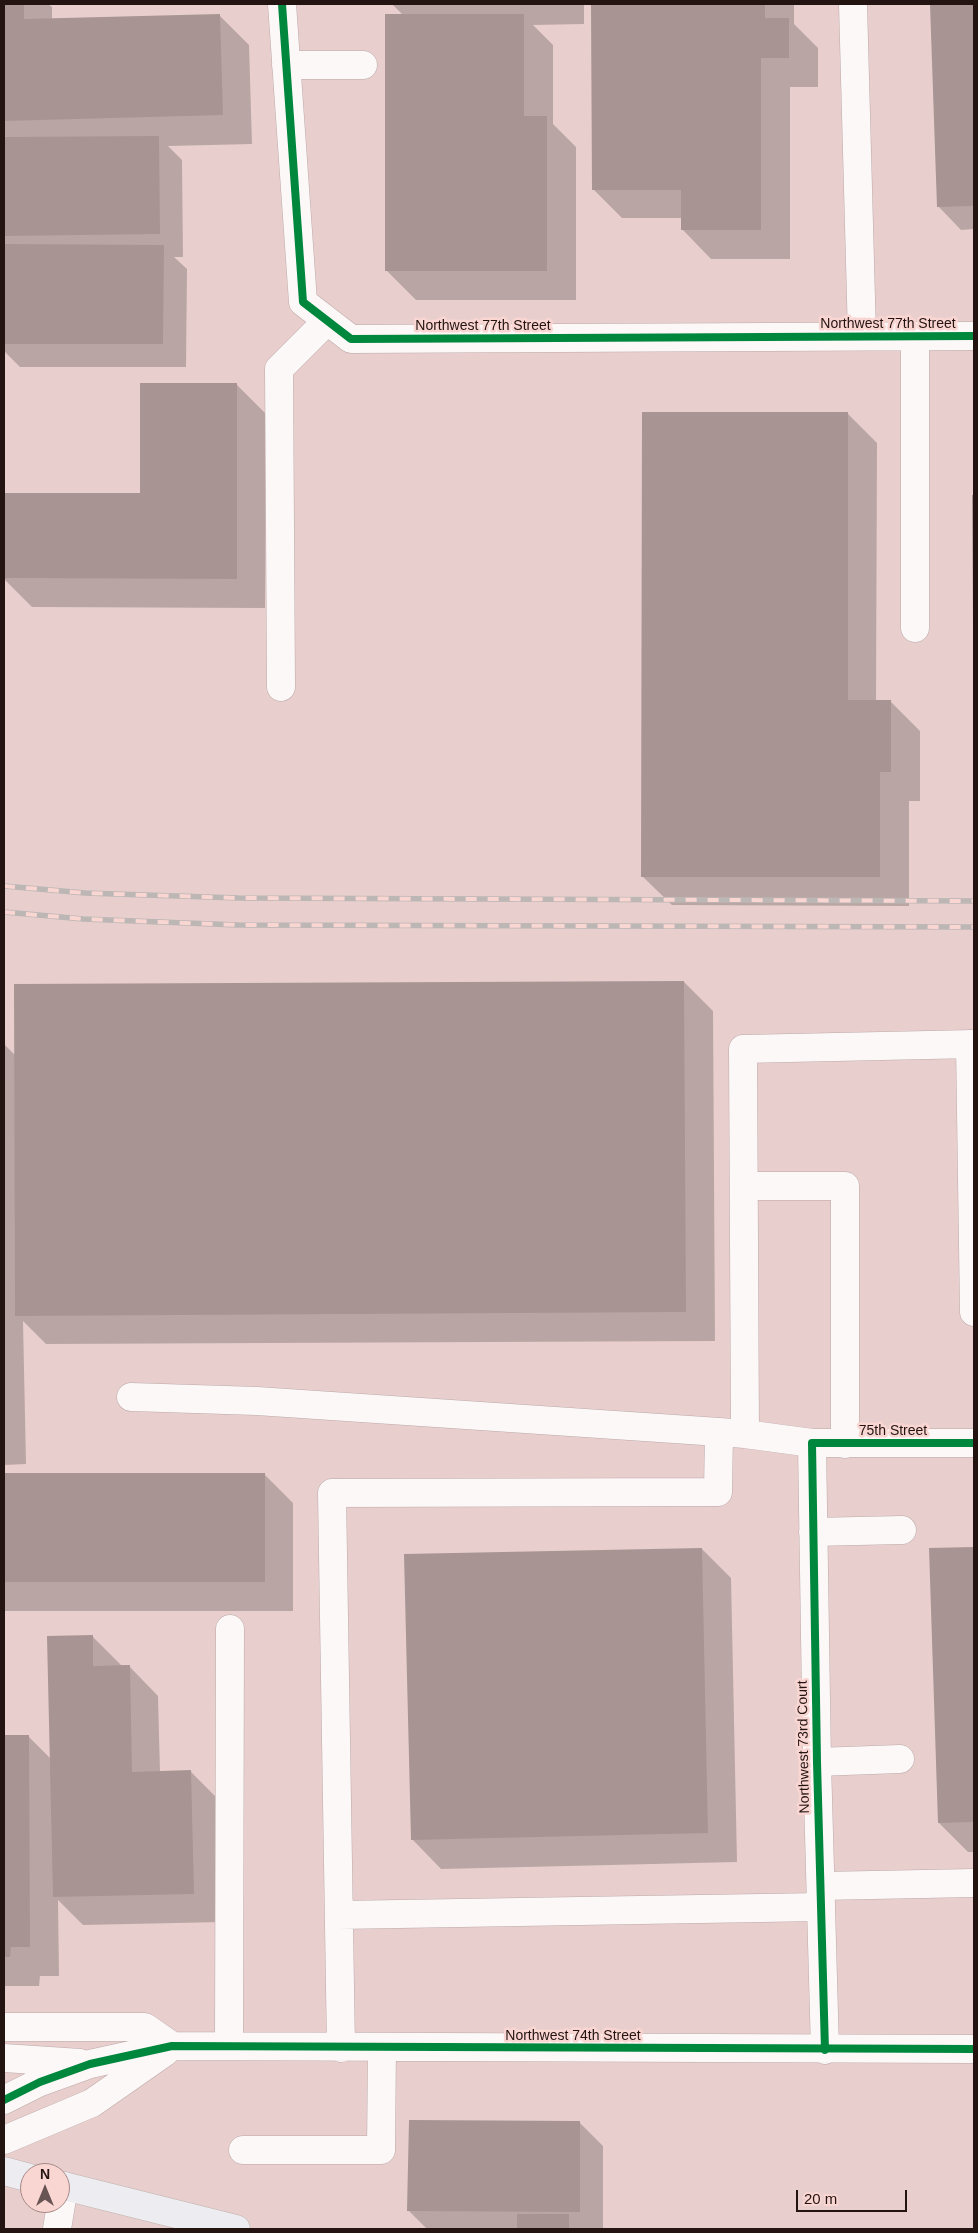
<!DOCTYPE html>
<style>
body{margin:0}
#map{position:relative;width:978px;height:2233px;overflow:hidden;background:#e8cfcd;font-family:Helvetica,sans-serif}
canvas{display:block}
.frame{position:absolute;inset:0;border:5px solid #231412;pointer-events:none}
.north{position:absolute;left:20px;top:2163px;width:50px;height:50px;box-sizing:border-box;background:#fad6d2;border:1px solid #a48885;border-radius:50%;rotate:0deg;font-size:14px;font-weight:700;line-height:20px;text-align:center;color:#231412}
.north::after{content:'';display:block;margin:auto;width:18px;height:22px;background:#685553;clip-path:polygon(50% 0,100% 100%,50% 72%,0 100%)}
.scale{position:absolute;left:796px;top:2190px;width:111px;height:22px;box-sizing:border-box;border:2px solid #231412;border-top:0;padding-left:6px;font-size:15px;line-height:18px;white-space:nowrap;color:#231412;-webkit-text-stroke:4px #fad6d2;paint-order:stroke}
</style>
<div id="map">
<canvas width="978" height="2233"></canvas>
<div class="frame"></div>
<div class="north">N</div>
<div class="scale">20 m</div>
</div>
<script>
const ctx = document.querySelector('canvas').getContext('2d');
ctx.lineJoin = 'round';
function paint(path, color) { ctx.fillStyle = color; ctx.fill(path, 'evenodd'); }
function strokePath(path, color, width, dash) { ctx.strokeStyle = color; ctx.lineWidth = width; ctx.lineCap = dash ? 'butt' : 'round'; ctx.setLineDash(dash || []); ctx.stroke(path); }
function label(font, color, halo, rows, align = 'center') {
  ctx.font = font + ' Helvetica,sans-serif'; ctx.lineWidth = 5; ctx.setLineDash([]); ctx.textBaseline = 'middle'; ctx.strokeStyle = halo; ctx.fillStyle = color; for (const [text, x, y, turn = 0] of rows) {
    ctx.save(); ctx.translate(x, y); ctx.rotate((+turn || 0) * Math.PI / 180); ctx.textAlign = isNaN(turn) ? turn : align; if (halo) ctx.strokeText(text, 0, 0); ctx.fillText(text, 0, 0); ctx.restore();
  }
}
const shadow = new Path2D(`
 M4 4H48L52 7V20L220 16 249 45 252 144 168 146 182 160 183 257H174L187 269 186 367H20L4 351V139H7L4 135Z
 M392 4H584V24L533 25 553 45V124L576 147V300H416L386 270 404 16Z
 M593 4H794V24L818 48V87H790V259H711L682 229V218H622L593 189Z
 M931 4H974V229L961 230 938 206Z
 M237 385 266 414 265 608 32 607 4 579V494H141Z
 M848 414 877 443 876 702H891L920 731V801H909V906L672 905 642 876Z
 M973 497H974V735Z
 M4 667 5 668 4 834Z
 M684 982 713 1011 715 1341 46 1344 23 1321 26 1464 4 1465V1044L16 1056Z
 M4 1474H264L293 1503V1611H4Z
 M974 1548V1852H968L939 1823 931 1549Z
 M702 1549 731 1578 737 1862 441 1869 412 1839Z
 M92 1636 121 1665 129 1666 158 1696 160 1772H191L220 1801 223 1922 83 1925 58 1900 59 1976H40L39 1986H4V1736H28L51 1759Z
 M580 2123 603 2146V2229H427L409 2211Z`);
const building = new Path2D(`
 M4 4H24V19L220 14 223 115 4 121Z
 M591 4H765V18H789V58H761V230H681V190H592Z
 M930 4H974V206L937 207Z
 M385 14H524V116H547V271H385Z
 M159 136 160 234 4 236V137Z
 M4 244 164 245 163 344H4Z
 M140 383H237V579L4 578V493H140Z
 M642 412H848V700H891V772H880V877H641Z
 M972 495H974V623H973Z
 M684 981 686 1312 15 1316 14 984Z
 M4 1473H265V1582H4Z
 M974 1547V1822L938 1823 929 1548Z
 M702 1548 708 1833 411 1840 404 1554Z
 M93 1635V1666L130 1665 132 1772 191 1770 194 1894 53 1897 47 1636Z
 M4 1735H29L30 1947H11L10 1957H4Z
 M409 2120 580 2121V2212L407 2211Z
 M517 2214H569V2229H517Z`);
const minor = new Path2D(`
 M282 4 303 302 351 339 974 336
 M853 4 862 336
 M286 65H363
 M915 336V628
 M281 687 279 369 327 321
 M970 1044 974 1312
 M974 1044 743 1049 745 1434 812 1443H974
 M744 1186H845V1444
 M131 1397 257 1401 719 1432
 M812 1443 817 1762 825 2050
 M813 1532 902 1530
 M817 1762 900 1759
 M821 1886 974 1883
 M339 1915 821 1907
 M4 2027H145L172 2046
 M229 2046 230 1629
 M341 2048 332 1493 718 1492 719 1432 745 1434
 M4 2058 80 2063
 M4 2100 40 2082 90 2064 172 2046 974 2049
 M4 2140 92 2103 165 2052
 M243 2150H381L382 2048
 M57 2229 64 2186`);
const major = new Path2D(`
 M4 2171 30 2178
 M60 2185 236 2229`);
const rail = new Path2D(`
 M4 886 85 893 238 898 974 901
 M4 912 83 919 238 925 974 927`);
const cycleway = new Path2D(`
 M282 4 303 302 351 339 974 336
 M825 2050 817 1762 812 1443H974
 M4 2100 40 2082 90 2064 172 2046 974 2049`);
const streetNames = [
 ["Northwest 77th Street",888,324],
 ["Northwest 77th Street",483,326],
 ["75th Street",893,1431],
 ["Northwest 73rd Court",804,1747,-91],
 ["Northwest 74th Street",573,2036]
];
paint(shadow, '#0003');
paint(building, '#a79493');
strokePath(minor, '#bca9a8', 29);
strokePath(major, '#beb2b0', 29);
strokePath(minor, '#fcf8f8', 28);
strokePath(major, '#edecf1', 28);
strokePath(rail, '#bcb6b5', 5.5);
strokePath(rail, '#fad6d2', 4, [11]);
strokePath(cycleway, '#00873e', 8);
label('14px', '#231412', '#fad6d2', streetNames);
</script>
